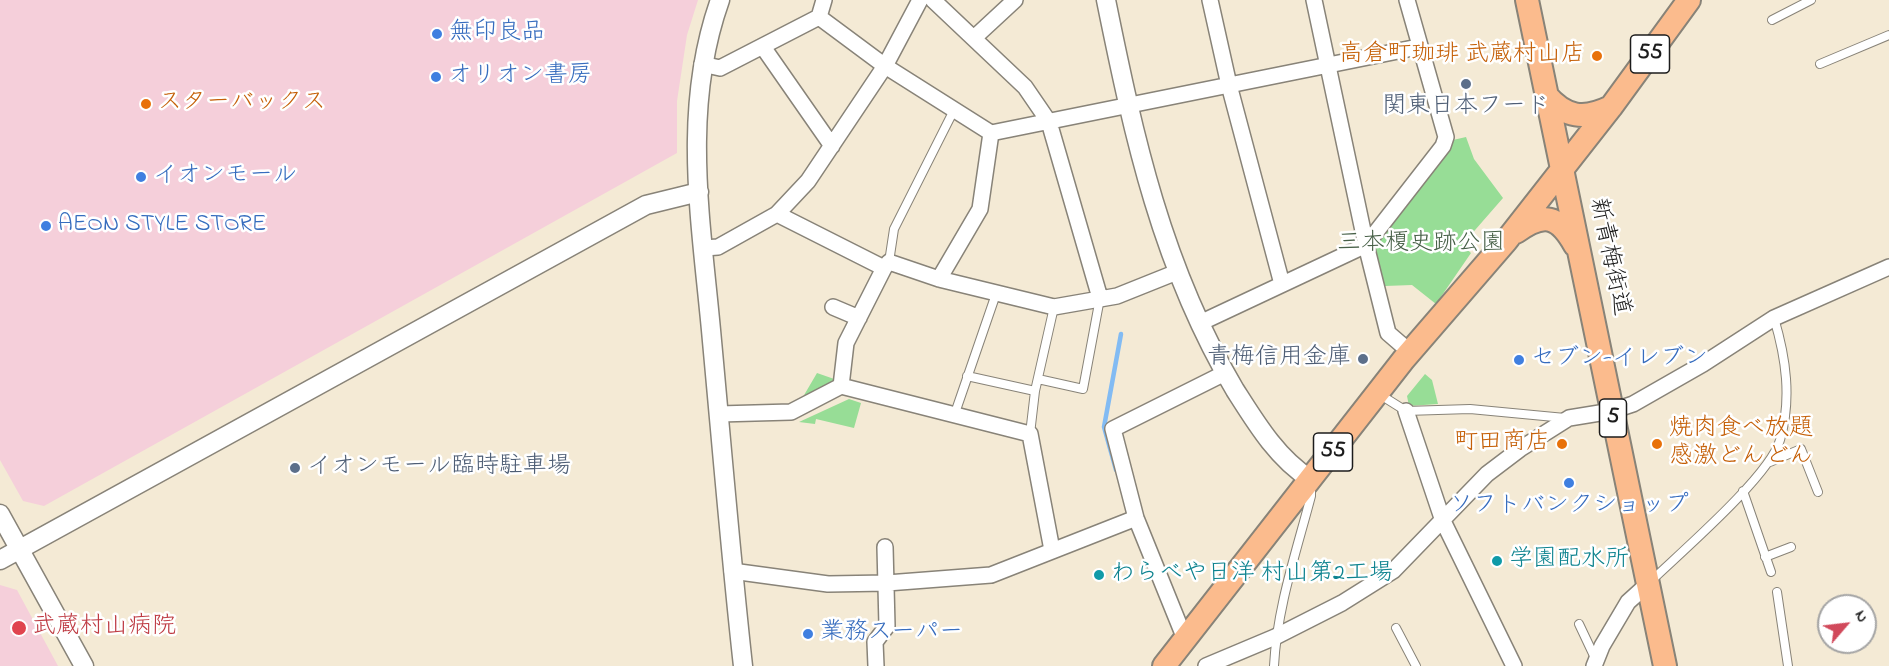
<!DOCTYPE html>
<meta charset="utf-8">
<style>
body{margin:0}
#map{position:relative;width:1889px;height:666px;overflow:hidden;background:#f4ead5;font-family:"Indie Flower",sans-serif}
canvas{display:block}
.north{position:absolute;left:1817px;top:594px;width:60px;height:60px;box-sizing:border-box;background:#fff;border:2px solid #a4a4a4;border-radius:50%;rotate:62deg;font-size:16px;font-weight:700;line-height:24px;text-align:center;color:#1c1c1c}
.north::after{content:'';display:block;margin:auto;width:21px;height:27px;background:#d1495b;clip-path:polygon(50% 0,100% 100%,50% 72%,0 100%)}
</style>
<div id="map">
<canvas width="1889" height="666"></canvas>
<div class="north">N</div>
</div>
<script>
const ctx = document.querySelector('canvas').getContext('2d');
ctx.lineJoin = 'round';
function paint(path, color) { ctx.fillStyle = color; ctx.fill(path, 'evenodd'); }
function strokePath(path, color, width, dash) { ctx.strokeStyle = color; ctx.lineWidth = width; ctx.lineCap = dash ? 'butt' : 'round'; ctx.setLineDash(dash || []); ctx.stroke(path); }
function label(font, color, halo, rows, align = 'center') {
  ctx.font = font + ' "Indie Flower","Klee One",sans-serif'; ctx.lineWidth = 5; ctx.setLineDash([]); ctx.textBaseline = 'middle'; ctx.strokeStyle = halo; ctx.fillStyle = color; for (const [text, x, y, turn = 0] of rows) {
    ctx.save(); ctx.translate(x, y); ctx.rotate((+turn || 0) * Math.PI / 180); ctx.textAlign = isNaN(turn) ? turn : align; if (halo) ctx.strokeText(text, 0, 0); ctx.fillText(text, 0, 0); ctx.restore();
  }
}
const built = new Path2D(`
 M0 0H698L687 35 677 101V153L44 506 23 501 0 460Z
 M0 585 17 590 58 666H0Z`);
const green = new Path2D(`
 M1466 137 1474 159 1503 198 1462 245 1471 253 1436 304 1412 285 1385 286 1371 247 1453 140Z
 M817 373 837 380 800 402Z
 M1425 374 1432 380 1438 404 1409 406 1407 396Z
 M849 399 861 403 854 428 816 419 815 424 799 422Z`);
const stream = new Path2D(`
 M1116 470 1104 427 1121 334`);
const service = new Path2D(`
 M1772 20 1811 0
 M1820 64 1889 35
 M889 262 894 229 954 110
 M967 376 1035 391
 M1038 379 1083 389 1100 298
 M1379 394 1406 411 1470 409 1565 418
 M954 416 996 294
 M1030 434 1035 391 1054 307
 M1770 462 1801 449 1818 492
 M1743 491 1771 572
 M1765 557 1791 547
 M1650 582C1680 553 1770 476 1780 440 1792 399 1786 358 1774 318
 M1777 592 1788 666
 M1579 624 1596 660
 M1396 628 1416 666
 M1274 666C1277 608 1296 553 1311 496V487`);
const minor = new Path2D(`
 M933 0 1025 87 1049 122 1100 298
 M1210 0 1229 85 1282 284
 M1314 0 1366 245 1388 333 1410 352
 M819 17 824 0
 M975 37 1015 0
 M763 47 832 146
 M702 64 720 68 819 17 885 66 991 133 1418 47
 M777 214 884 268 889 262 939 279 1054 307 1117 296 1177 272
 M704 248 718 247 777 214 808 181 885 66 920 0
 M939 279 980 209 991 133
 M833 307 859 318
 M1200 323 1366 245 1443 146 1446 137 1407 0
 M841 386 846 343 884 268
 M1406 411 1443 521 1514 666
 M719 414 791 412 841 386 1030 434 1052 550
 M732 571 828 584 887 583 991 575 1136 518
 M1185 639 1136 518 1113 429 1225 373
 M876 666 875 642 887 626 885 547
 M1206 666 1275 637 1342 603 1393 571 1487 474 1520 449 1569 418 1612 411 1633 404 1703 364 1774 318 1889 267
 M1594 666 1602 646 1628 602 1649 583`);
const tertiary = new Path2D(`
 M720 0C680 112 702 226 712 341 722 449 731 558 743 666
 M1106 0C1134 138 1162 267 1235 390 1256 423 1277 458 1310 479
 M0 514 84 666
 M0 560 646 205 699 192`);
const primary = new Path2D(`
 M1527 0 1665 666
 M1546 95C1566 118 1584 120 1611 107
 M1516 232C1544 212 1558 215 1575 245
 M1164 666 1404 359 1506 241 1611 107 1689 0`);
const markers = [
 [437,34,6,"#3f7fe0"],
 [1597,56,6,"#e8710a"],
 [436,77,6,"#3f7fe0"],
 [1466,84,6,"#5c6f8a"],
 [146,104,6,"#e8710a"],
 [141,177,6,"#3f7fe0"],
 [46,226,6,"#3f7fe0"],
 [1363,359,6,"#5c6f8a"],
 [1519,360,6,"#3f7fe0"],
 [1562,444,6,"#e8710a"],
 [1657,444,6,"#e8710a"],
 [295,468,6,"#5c6f8a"],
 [1569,483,6,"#3f7fe0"],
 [1497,561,6,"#0f9aa8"],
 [1099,575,6,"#0f9aa8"],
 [19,628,8,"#e0444e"],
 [808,634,6,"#3f7fe0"]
];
const shields = [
 [1650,54,39],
 [1613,418,27],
 [1333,452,39]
];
const shieldNames = [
 ["55",1650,54],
 ["5",1613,418],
 ["55",1333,452]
];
const shopNames = [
 ["無印良品",449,34],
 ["オリオン書房",448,77],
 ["イオンモール",153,177],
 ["AEON STYLE STORE",58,226],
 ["セブン-イレブン",1531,360],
 ["ソフトバンクショップ",1569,507,"center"],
 ["業務スーパー",820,634]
];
const foodNames = [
 ["高倉町珈琲 武蔵村山店",1585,56],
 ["スターバックス",158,104,"left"],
 ["焼肉食べ放題",1669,430,"left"],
 ["感激どんどん",1669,458,"left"],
 ["町田商店",1550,444]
];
const serviceNames = [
 ["関東日本フード",1466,108],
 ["青梅信用金庫",1351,359,"right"],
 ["イオンモール臨時駐車場",307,468,"left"]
];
const parkNames = [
 ["三本榎史跡公園",1421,245]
];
const streetNames = [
 ["新青梅街道",1608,257,78]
];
const cultureNames = [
 ["学園配水所",1509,561],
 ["わらべや日洋 村山第2工場",1111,575]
];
const healthNames = [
 ["武蔵村山病院",32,628]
];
paint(built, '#f5cfda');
paint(green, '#97dd96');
strokePath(stream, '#82bbf3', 4.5);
strokePath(service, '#888378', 10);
strokePath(minor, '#888378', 18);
strokePath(tertiary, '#888378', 21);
strokePath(primary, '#888378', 26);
strokePath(service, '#fff', 8);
strokePath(minor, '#fff', 15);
strokePath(tertiary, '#fff', 18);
strokePath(primary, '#fbbb8d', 22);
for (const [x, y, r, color] of markers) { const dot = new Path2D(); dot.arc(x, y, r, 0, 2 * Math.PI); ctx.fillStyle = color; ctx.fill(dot); strokePath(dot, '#fff', 2); }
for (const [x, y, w] of shields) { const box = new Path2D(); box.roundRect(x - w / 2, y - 19, w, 38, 4.5); ctx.fillStyle = '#fff'; ctx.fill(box); strokePath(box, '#1c1c1c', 1.5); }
label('bold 22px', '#1c1c1c', null, shieldNames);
label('24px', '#366cbe', '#fff', shopNames, 'left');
label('24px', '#c56008', '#fff', foodNames, 'right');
label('24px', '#4e5e75', '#fff', serviceNames);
label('24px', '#476047', '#fff', parkNames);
label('24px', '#1c1c1c', '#fff', streetNames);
label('24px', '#0d838f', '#fff', cultureNames, 'left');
label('24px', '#be3a42', '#fff', healthNames, 'left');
</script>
